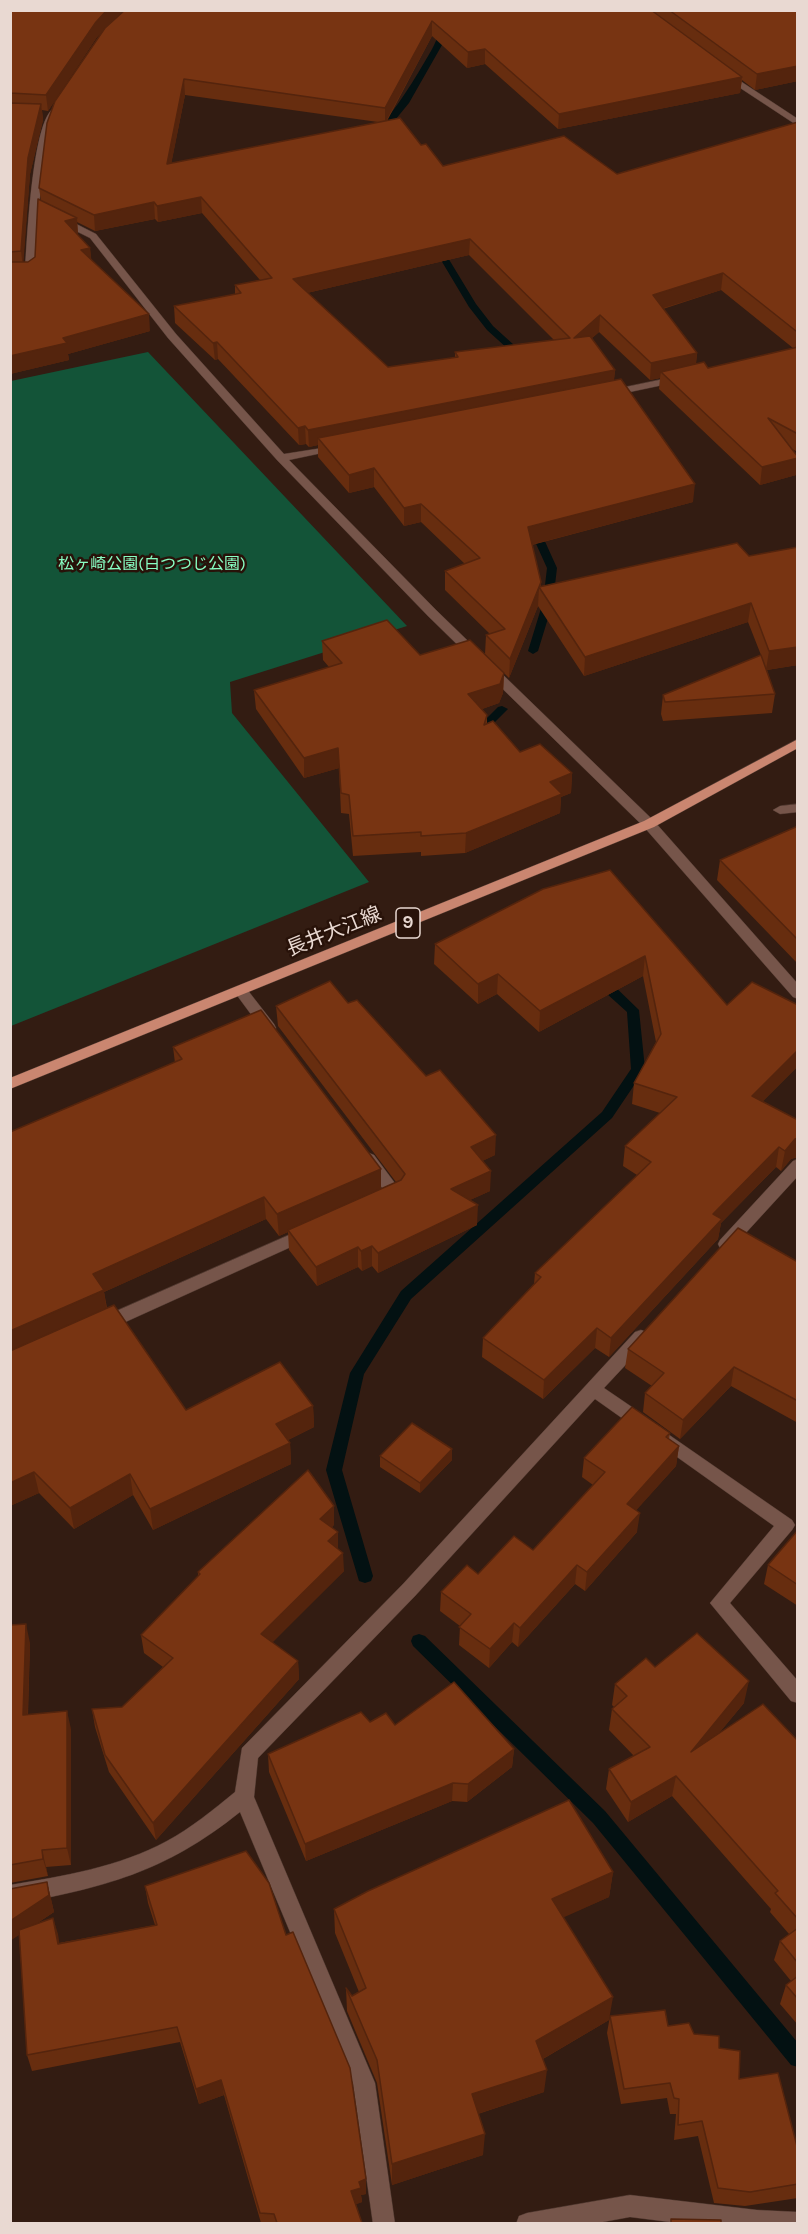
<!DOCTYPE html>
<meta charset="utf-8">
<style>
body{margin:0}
#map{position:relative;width:808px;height:2234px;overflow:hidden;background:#331c12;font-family:Karla,sans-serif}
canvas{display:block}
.frame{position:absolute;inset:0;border:12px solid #e9d9d2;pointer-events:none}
</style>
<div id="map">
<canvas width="808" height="2234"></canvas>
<div class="frame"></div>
</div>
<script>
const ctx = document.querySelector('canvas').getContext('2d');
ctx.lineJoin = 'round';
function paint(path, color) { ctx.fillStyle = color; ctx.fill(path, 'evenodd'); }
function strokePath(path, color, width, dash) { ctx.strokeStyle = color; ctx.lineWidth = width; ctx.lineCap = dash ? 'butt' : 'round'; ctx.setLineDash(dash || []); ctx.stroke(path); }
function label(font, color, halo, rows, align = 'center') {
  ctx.font = font + ' Karla,"Noto Sans JP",sans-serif'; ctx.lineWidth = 5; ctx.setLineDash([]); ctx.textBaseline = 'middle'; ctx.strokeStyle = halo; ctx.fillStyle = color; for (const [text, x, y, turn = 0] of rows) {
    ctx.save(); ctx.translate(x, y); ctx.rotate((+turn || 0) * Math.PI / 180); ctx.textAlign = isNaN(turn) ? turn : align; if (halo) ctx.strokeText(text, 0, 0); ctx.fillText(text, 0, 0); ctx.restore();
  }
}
const green = new Path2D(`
 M148 352 407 626 230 682 232 713 369 882 11 1026V381Z`);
const stream = new Path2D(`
 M454 10H462L452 20 442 45 409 103 382 136H376V132C399 105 413 82 431 51 439 37 442 21 454 10Z
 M433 243H439L476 304 493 326 525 355V359H519L487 330 469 307 432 245Z
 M533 523 538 526 557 568 553 602 538 651 533 654 528 651 543 602 547 568 528 526Z
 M502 706 508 709 480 737H472V733L498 707Z
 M601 977 606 978 639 1010 645 1069 612 1118 411 1299 364 1374 342 1470 373 1576 371 1581 365 1583 359 1581 326 1470 350 1373 401 1291 602 1112 631 1069 627 1012 596 984 595 981Z
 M419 1634 425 1636 605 1811 798 2043V2067L791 2065 593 1823 413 1646 411 1641 413 1636Z`);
const minor = new Path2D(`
 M725 71 798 119V126L722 76 721 74Z
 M54 108 58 111 47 138 39 205 96 234 176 334 284 454 341 445V449L289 460 436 610 654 821 798 984V999L793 997 644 827 428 616 277 460 168 338 90 238 38 212 35 273 30 276H10V270H25C27 243 32 120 54 108Z
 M678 376 683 379 682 381 611 396 606 393 611 390Z
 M798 804V812L780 814 773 810 780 806Z
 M241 986 246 988 274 1024 276 1028 274 1032H264L236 994 234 991Z
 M369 1153 374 1155 400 1190 403 1194C399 1201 388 1205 381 1202L378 1198 385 1192 361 1159 364 1155Z
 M798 1159V1176L732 1248H720L718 1244 720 1240 793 1161Z
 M307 1227 313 1229 315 1233 313 1237 110 1329 104 1330 98 1329 96 1324 98 1319Z
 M641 1330 647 1332 649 1337 647 1342 604 1388 648 1418 650 1423 648 1428 642 1430 636 1428 595 1399 415 1596 258 1758 254 1797 375 2083 395 2224H373L353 2083 240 1812C164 1873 105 1887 10 1905V1885C64 1876 119 1867 167 1841 191 1828 213 1810 235 1792L242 1748 403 1584 635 1332Z
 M662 1430 792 1520 795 1525 792 1530 730 1603 798 1681V1703L791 1701 710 1603 774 1526 656 1442 654 1437 656 1432Z
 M630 2195 757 2210 798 2212V2224H686L630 2217 592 2224H516L519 2216 527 2213Z`);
const major = new Path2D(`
 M798 739V748L654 827 10 1089V1078L644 821Z`);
const wall = new Path2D(`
 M10 10H123L108 26 125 10H798V81L755 90 742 80 740 93 558 129 485 64 467 68 432 36 387 121 421 145 443 166 617 174 798 122V452L792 449 798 457 796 475 760 485 659 389 660 378 650 380 599 332 592 338 615 370 614 380 693 502 532 545 541 586 749 556 798 547V665L767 670 775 694 772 713 663 721 661 714 663 695 761 655 748 622 584 676 538 606 509 678 485 654 486 635 490 634 445 590V571L465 564 421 522 404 526 374 487 349 493 318 457V445L309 447 306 444 299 445 218 359 215 360 175 323 174 306 235 294V285L260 280 202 213 158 222 155 219 95 231 77 222 78 235 90 248 91 260 150 331 68 354 69 360 10 374ZM105 29 39 188 41 201 35 257 28 262H23L30 174 43 120 42 110 48 111 97 37ZM185 95 378 122 171 164ZM469 255 554 340 455 352V358L388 367 307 293ZM721 290 793 348 708 368 696 364 697 353 663 309Z
 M322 641 420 655 504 673 503 693 499 703 482 709 487 715V723L520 752 572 773 571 793 561 797 560 813 465 853 421 856V852L353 856 349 814 341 813 339 768 304 778 256 709 254 690 329 667 323 660Z
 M798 826V964L717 880 720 860Z
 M543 889 727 1005H798V1066L762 1102 798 1120V1157L791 1159 781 1171 776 1167 721 1223 718 1239 609 1357 595 1348 543 1399 482 1357 483 1338 534 1284 535 1273 637 1175 623 1166 625 1146 660 1113 632 1104 634 1083 656 1042 643 976 539 1032 497 994 478 1004 434 964 435 944Z
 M348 1003 495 1155 482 1161 490 1191 470 1200 477 1225 378 1273 372 1266 362 1271 358 1267 317 1286 289 1250 288 1232 279 1236 266 1219 104 1292 107 1308 186 1410 313 1406 314 1427 288 1440 290 1443 291 1464 153 1530 133 1495 74 1529 39 1493 10 1506V1132L175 1063 173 1047 381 1189 396 1182 278 1026 276 1006Z
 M798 1262V1423L731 1386 680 1439 643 1412 645 1393 652 1386 625 1368 628 1349Z
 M670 1433 669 1439 679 1446 676 1466 636 1510 637 1532 585 1591 575 1584 518 1647 512 1642 489 1668 459 1645 460 1626 440 1611 441 1592 478 1574 533 1550 593 1485 582 1477 584 1458Z
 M452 1449V1460L420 1493 380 1467V1456Z
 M334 1525 332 1527 344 1571 272 1642 298 1661 299 1679 156 1840 109 1772 95 1727 92 1709 122 1707 163 1667 144 1653 141 1635 198 1576V1572Z
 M798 1530V1606L764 1584 768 1565Z
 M10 1625 30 1643 28 1715 71 1729V1865L46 1867 48 1876 10 1883Z
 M655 1667 744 1703 719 1733 798 1741V2025L780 2004 786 1985 791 1981 774 1960 780 1941 789 1934 770 1912 771 1909 672 1796 628 1822 606 1789 609 1769 634 1756 609 1730 612 1709 614 1707 612 1705 615 1684Z
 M370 1722 395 1725 514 1749 512 1767 467 1802 452 1801 306 1861 269 1772 268 1754Z
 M613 1872 609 1897 563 1917 609 2020 543 2059 544 2092 478 2114 483 2155 392 2185 377 2083 347 2011 346 1988 352 1996 359 1992 335 1933 334 1909Z
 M47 1882 54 1912 36 1924 53 1918 59 1943 155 1925 148 1903 145 1886 366 2179V2194L361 2195 362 2202 356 2204 362 2223H261L224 2095 199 2104 180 2042 32 2071 27 2055 19 1935Z
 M610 2016 668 2026 694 2034 719 2048 739 2079 798 2150V2198L745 2206 714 2203 698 2136 674 2140 676 2114H670L667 2098 621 2104 607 2033Z`);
const shadedWall = new Path2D(`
 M107 10H123L97 37 48 111 46 95 96 22Z
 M432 21V36L385 123V108Z
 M485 49V64L467 68 468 52Z
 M798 66V81L755 90 757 74Z
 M742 77 740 93 558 129 559 114Z
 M184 79 185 95 168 180 167 164Z
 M41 104 43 120 30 174 23 268 21 251 28 158Z
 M201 197 202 213 158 222 157 206Z
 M154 202 155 219 95 231 94 215Z
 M77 218 78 235 67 237 65 221Z
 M470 239 469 255 294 296 293 279Z
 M90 248 92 265 81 250Z
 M723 273 721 290 651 312 653 295Z
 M149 314 150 331 68 354 69 360 10 374V356L63 338Z
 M600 315 599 332 573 355 574 338Z
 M217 342 218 359 215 360 213 343Z
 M697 353 695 370 661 372 660 378 650 380 651 363Z
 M615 370 613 387 318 438V445L309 447 308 430Z
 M305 426 306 444 299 445 298 428Z
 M798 458 796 475 760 485 762 467Z
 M374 468V487L349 493V475Z
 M695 484 693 502 527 546 528 527Z
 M421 504V522L404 526V508Z
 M539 587 538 606 509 678 510 659Z
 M751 603 748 622 584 676 585 657Z
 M798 647V665L766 670 769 651Z
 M504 673 503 693 499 703 468 714V694Z
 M338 748 339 768 304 778V758Z
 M572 773 571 793 561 797 560 813 465 853 466 833 550 782Z
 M645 956 643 976 539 1032 540 1011Z
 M498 974 497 994 478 1004V984Z
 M798 1050V1066L748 1116 752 1096Z
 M496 1135 495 1155 470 1167 471 1147Z
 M798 1138 797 1157 791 1159 781 1171 785 1151 795 1139Z
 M779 1147 776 1167 721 1223 718 1239 609 1357 611 1338 713 1214Z
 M381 1169V1191L288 1230V1232L279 1236 277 1214Z
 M491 1171 490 1191 450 1209 451 1189Z
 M264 1197 266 1219 104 1292 107 1312 10 1354V1331L93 1274Z
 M478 1205 477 1225 378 1273V1253Z
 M372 1246V1266L362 1271 361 1251Z
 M358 1247V1267L317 1286 316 1267Z
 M597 1328 595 1348 543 1399 544 1380Z
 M734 1367 731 1386 680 1439 683 1420Z
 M313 1406 314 1427 278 1445 276 1424Z
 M290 1443 291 1464 153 1530 150 1509Z
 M679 1446 676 1466 624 1524 627 1504Z
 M452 1449V1460L420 1493V1483Z
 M34 1472 39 1493 10 1506V1483Z
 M130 1474 133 1495 74 1529 70 1508Z
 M334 1506V1525L321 1537 320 1519Z
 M640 1513 637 1532 585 1591 587 1572Z
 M338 1532V1550L328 1541Z
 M343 1553 344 1571 263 1652 261 1634Z
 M577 1565 575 1584 518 1647 520 1628Z
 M514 1623 512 1642 489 1668 490 1649Z
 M26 1624 30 1643 27 1733 23 1715Z
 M298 1661 299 1679 156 1840 153 1823Z
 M749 1681 744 1703 687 1772 691 1752Z
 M67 1711 71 1729V1865L67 1848Z
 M514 1749 512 1767 467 1802 468 1784Z
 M676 1776 672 1796 628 1822 631 1802Z
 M453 1783 452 1801 306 1861 305 1844Z
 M42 1850 46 1867 48 1876 43 1859Z
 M613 1872 609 1897 549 1924 552 1899Z
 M47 1882 54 1912 10 1941V1921Z
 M53 1918 58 1934 62 1960 58 1944Z
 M613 1997 609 2020 534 2064 536 2041Z
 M547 2070 544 2092 471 2116 472 2094Z
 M221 2080 224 2095 199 2104 196 2089Z
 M485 2134 483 2155 392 2185V2164Z
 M366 2179V2194L361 2195 362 2202 352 2206 351 2191 359 2182Z`);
const building = new Path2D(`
 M10 10H107L96 22 46 95 10 93Z
 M125 10H651L742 77 559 114 485 49 468 52 432 21 385 108 184 79 167 164 400 118 421 145 426 144 443 166 564 136 617 174 798 122V331H796L723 273 653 295 697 353 651 363 600 315 574 338 590 336 615 370 308 430 305 426 298 428 217 342 213 343 174 306 241 293 235 285 272 278 201 197 157 206 154 202 94 215 39 188 47 123 55 101 105 28ZM470 239 570 338 455 352 458 357 388 367 293 279Z
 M669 10H798V66L757 74Z
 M10 103 41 104 28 158 21 251 10 252Z
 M38 199 77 218 65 221 90 248 81 250 149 314 63 338 67 343 10 356V262H28L35 257Z
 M798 347V434L768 418 798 457V458L762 467 661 372 704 362 708 368Z
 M621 379 695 484 528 527 541 582 539 587 737 543 749 556 798 547V647L769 651 751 603 585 657 539 587 510 659 486 635 505 629 445 571 480 558 421 504 404 508 374 468 349 475 318 438Z
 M387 620 420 655 470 640 504 673 500 684 468 694 487 715 484 725 493 721 520 752 540 744 572 773 550 782 562 794 466 833 421 836V832L353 836 349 795 341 793 338 748 304 758 254 690 342 663 322 641Z
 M761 655 775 694 665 702 663 695Z
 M798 826V940L720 860Z
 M610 870 727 1005 752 982 798 1005V1050L752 1096 798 1120V1138L795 1139 785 1151 779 1147 713 1214 722 1219 611 1338 597 1328 544 1380 483 1338 541 1277 535 1273 651 1162 625 1146 677 1097 634 1083 661 1034 645 956 540 1011 498 974 478 984 435 944 543 889Z
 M330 981 348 1003 357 1000 426 1076 440 1070 496 1135 471 1147 491 1171 451 1189 478 1205 378 1253 372 1246 361 1251 358 1247 316 1267 288 1230 401 1180 405 1174 276 1006Z
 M261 1010 381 1169 277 1214 264 1197 93 1274 104 1290 10 1331V1132L182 1059 173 1047Z
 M738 1228 798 1262V1401L734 1367 683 1420 645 1393 664 1373 628 1349Z
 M114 1305 186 1410 280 1362 313 1406 276 1424 290 1443 150 1509 130 1474 70 1508 34 1472 10 1483V1351Z
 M632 1407 670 1433 666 1437 679 1446 627 1504 640 1513 587 1572 577 1565 520 1628 514 1623 490 1649 459 1627 471 1614 441 1592 467 1565 478 1574 514 1536 533 1550 605 1472 584 1458Z
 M412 1423 452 1449 420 1483 380 1456Z
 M308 1470 334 1506 320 1519 338 1532 328 1541 343 1553 261 1634 298 1661 153 1823 105 1755 92 1709 122 1707 173 1658 141 1635 200 1574 198 1572Z
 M798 1530V1585L768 1565Z
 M26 1624 23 1715 67 1711V1848L42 1850 43 1859 10 1865V1625Z
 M697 1633 749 1681 691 1752 763 1704 798 1741V1919L775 1893 778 1891 676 1776 631 1802 609 1769 650 1747 612 1709 627 1696 615 1684 646 1658 655 1667Z
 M454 1682 514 1749 468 1784 453 1783 305 1844 268 1754 361 1712 370 1722 386 1713 395 1725Z
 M569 1800 613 1872 552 1899 613 1997 536 2041 547 2070 472 2094 485 2134 392 2164 377 2060 346 1988 352 1996 366 1988 334 1909 368 1891Z
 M246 1851 269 1883 286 1935 293 1932 350 2068 366 2179 359 2182 361 2188 351 2191 362 2223H277L274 2214 260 2213 221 2080 196 2089 177 2027 27 2055 19 1930 53 1918 58 1944 157 1925 145 1886Z
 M47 1882 49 1895 10 1921V1889Z
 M798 1928V1963L780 1941Z
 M798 1976V1999L786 1985Z
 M665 2010 668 2026 689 2023 694 2034 719 2036V2048L740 2051 739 2079 778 2073 798 2150V2184L750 2192 718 2188 702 2121 678 2125 679 2099 674 2098 670 2083 624 2089 610 2016Z
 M671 2219 721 2220V2223H671Z`);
const farParknames = [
 ["松ヶ崎公園(白つつじ公園)",152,564]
];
const shields = [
 [408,923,24]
];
const shieldNames = [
 ["9",408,923]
];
const streetNames = [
 ["長井大江線",334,932,-22]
];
paint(green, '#135438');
paint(stream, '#031112');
strokePath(minor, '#4c362d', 1);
strokePath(major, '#4c362d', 1);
paint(minor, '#76554a');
paint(major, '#ca8670');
paint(wall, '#672d0f');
paint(shadedWall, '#54240d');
paint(building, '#783412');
strokePath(building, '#54240d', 1.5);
label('16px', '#88fec3', '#281209', farParknames);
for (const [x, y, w] of shields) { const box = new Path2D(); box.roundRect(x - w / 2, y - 15, w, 30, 4.5); ctx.fillStyle = '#281209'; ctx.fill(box); strokePath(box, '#e9d9d2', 1.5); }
label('bold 18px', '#e9d9d2', null, shieldNames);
label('20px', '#e9d9d2', '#281209', streetNames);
</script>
